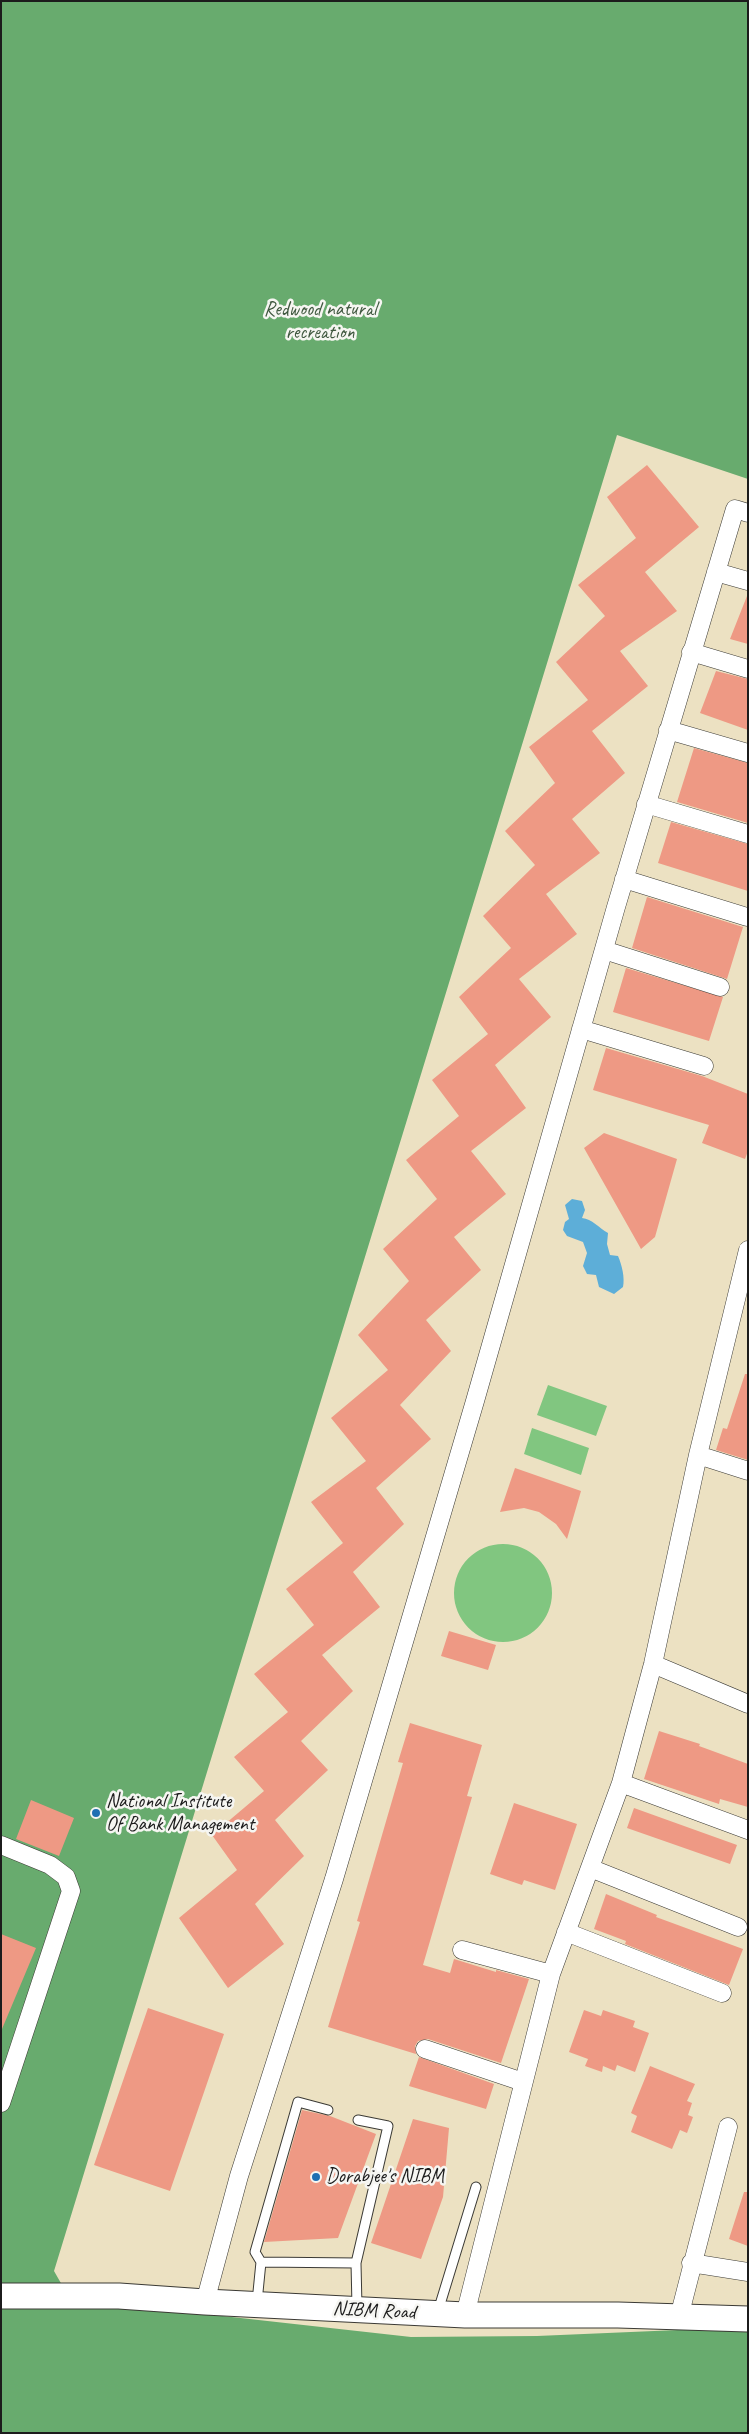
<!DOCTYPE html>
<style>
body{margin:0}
#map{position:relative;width:749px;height:2434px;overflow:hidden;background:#ece1c2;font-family:Caveat,sans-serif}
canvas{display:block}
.frame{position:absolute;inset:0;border:2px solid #1c1c1c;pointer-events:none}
</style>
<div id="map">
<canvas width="749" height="2434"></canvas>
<div class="frame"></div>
</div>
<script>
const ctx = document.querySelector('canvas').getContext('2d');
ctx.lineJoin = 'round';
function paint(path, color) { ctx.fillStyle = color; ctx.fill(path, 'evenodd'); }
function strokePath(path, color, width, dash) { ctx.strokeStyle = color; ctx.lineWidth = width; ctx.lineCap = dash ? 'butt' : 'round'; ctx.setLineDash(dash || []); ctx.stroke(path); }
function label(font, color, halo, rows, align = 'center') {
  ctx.font = font + ' Caveat,sans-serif'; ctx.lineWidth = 5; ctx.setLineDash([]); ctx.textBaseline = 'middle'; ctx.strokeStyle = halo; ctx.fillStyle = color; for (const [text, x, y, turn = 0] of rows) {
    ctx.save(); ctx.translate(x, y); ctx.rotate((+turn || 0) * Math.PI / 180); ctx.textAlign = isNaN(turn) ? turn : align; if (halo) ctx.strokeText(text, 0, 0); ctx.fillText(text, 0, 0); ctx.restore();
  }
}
const green = new Path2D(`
 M548 1385 607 1406 596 1436 537 1415Z
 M532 1428 589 1448 581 1475 524 1454Z
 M454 1593a49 49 0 1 1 98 0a49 49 0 1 1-98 0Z`);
const forest = new Path2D(`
 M1 1H748V479L617 435 54 2271 70 2299 411 2337 537 2336 748 2327V2433H1Z`);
const water = new Path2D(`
 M572 1199 582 1201 585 1210 582 1218C592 1219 599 1228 608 1233L607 1244 610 1255 618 1256C622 1265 625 1278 623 1287L614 1294 599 1287 596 1275 587 1274 583 1266 587 1253 583 1242 567 1236 563 1230 565 1222 569 1219 565 1205Z`);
const building = new Path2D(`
 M647 465 699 527 645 572 677 611 620 651 648 686 592 731 625 773 572 819 600 853 546 894 577 934 519 979 551 1017 495 1065 526 1108 471 1151 506 1194 454 1237 481 1270 426 1320 451 1351 400 1405 431 1439 376 1488 404 1524 353 1572 380 1607 322 1655 353 1691 301 1741 328 1770 275 1820 304 1856 255 1904 284 1944 228 1988 179 1918 237 1870 212 1835 264 1791 234 1757 288 1712 254 1674 314 1625 286 1589 343 1543 311 1502 366 1461 331 1418 388 1370 358 1335 409 1281 383 1249 437 1199 406 1160 459 1116 432 1080 488 1034 459 997 511 948 483 916 535 865 505 831 555 783 529 747 588 700 556 662 605 616 578 585 636 538 607 497Z
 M747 596H748V644L730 639Z
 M716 671 748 679V730L700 713Z
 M694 748 748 763V823L677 802Z
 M671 822 748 844V891L658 863Z
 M647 897 743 927 727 979 632 948Z
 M626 968 723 997 709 1041 613 1012Z
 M606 1048 702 1076 748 1094V1151L745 1159 702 1143 709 1125 593 1090Z
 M604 1133 677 1159 655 1237 641 1249 584 1148Z
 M745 1374H748V1460L716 1450 723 1428 727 1429Z
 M515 1468 581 1491 567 1539 556 1524 539 1512 524 1508 500 1512Z
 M449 1631 496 1645 488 1670 441 1656Z
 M410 1723 482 1745 467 1796 472 1797 423 1965 450 1973 454 1959 496 1972V1970L529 1979 501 2063 428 2039 418 2041 415 2046 416 2054 328 2027 360 1922 357 1921 403 1763 398 1762Z
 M659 1731 700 1744 699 1746 748 1764V1807L720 1799 719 1804 644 1779Z
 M31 1800 74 1818 59 1856 16 1839Z
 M514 1803 577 1824 555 1890 524 1880 522 1885 490 1874Z
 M634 1808 737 1845 730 1864 627 1828Z
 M606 1894 657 1915 656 1917 743 1949 729 1985 625 1944 626 1941 594 1929Z
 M1 1934 36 1948 2 2029H1Z
 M148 2008 224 2034 170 2191 94 2165Z
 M584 2010 601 2016 603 2010 635 2021 633 2027 649 2033 635 2072 617 2065 615 2071 603 2066 602 2072 585 2066 588 2059 569 2052Z
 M419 2057 494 2084 486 2109 409 2086Z
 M650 2066 695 2084 687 2101 692 2103 688 2115 693 2117 687 2133 680 2130 672 2149 631 2132 637 2116 631 2113Z
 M302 2110 330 2116 376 2134 338 2238 264 2242Z
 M413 2119 449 2128 443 2197 421 2259 371 2243Z
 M744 2192H748V2246L729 2239Z`);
const service = new Path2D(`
 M261 2262 356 2263
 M257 2302 261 2262 255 2252 298 2102 328 2110
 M357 2307 356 2263 388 2126 358 2120
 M438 2311 476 2187`);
const minor = new Path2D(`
 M716 572 748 581
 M691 652 748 669
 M668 730 748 753
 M646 804 748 834
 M624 879 747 917
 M604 950 720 987
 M581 1029 704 1066
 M698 1455 748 1471
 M653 1664 748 1704
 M621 1783 748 1830
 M1 1845 50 1865 66 1877 71 1891 1 2103
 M590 1868 738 1927
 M566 1932 722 1993
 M462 1950 551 1974
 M425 2049 523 2082
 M691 2263 748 2272
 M205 2302 239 2176 334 1879 475 1401 616 907 735 509 748 513
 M465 2315 551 1974 621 1783 653 1664 698 1455 748 1250
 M679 2317 728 2127`);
const secondary = new Path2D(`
 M1 2296H119L205 2302 465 2315H618L748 2319`);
const markers = [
 [96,1813,5,"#1f6fb2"],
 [316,2177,5,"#1f6fb2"]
];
const parkNames = [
 ["Redwood natural",320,310],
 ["recreation",320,333]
];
const poiNames = [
 ["National Institute",106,1802],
 ["Of Bank Management",106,1825],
 ["Dorabjee's NIBM",326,2177]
];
const streetNames = [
 ["NIBM Road",374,2311,3]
];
paint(green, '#81c680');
paint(forest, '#68ab6e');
paint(water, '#5daed8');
paint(building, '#ee9984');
strokePath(service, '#3b3a35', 11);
strokePath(minor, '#3b3a35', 19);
strokePath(secondary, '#3b3a35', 27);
strokePath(service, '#fff', 9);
strokePath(minor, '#fff', 18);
strokePath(secondary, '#fff', 25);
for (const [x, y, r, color] of markers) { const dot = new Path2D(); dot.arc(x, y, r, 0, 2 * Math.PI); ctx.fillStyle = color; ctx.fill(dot); strokePath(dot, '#f6f6f2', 2); }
label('20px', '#3f583f', '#f6f6f2', parkNames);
label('20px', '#1c1c1c', '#f6f6f2', poiNames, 'left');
label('20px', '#1c1c1c', '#f6f6f2', streetNames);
</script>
